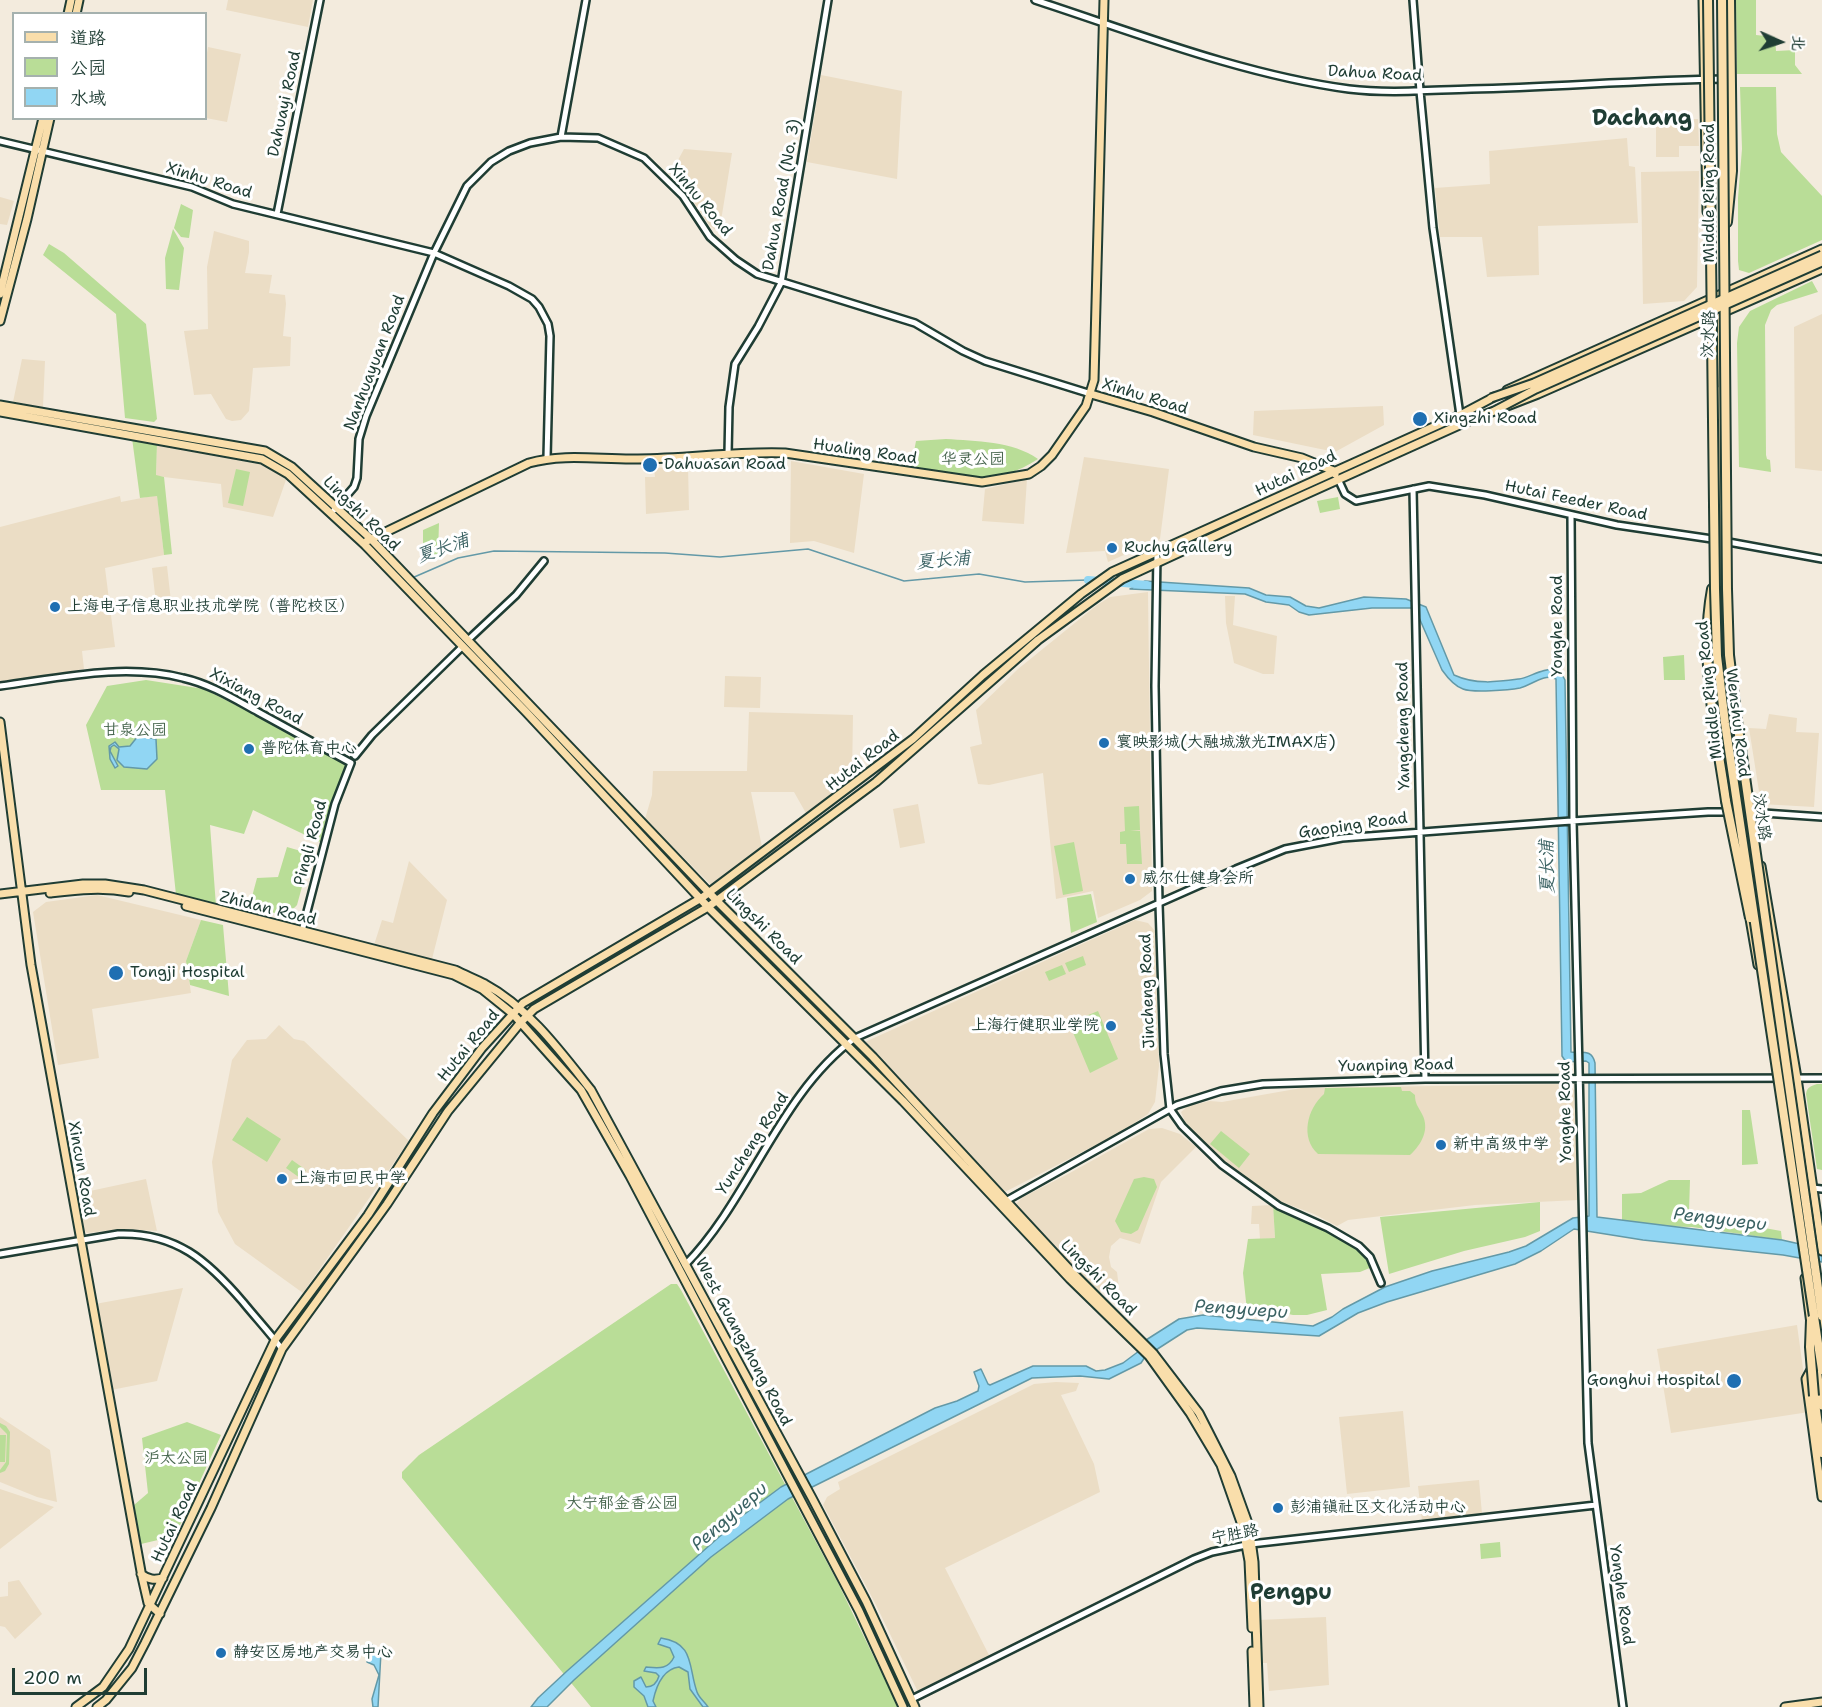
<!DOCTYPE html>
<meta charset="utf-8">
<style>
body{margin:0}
#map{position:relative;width:1822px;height:1707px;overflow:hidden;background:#f3ebdd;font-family:"Shantell Sans","LXGW WenKai TC",sans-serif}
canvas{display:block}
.legend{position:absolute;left:12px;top:12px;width:195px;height:108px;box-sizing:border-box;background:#fff;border:2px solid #a5b1ae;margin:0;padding:8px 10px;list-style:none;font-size:18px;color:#1f3d34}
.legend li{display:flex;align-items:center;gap:12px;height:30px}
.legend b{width:30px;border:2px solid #a5b1ae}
.north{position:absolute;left:1750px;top:12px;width:60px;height:60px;-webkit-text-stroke:4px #fff;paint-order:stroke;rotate:93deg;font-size:16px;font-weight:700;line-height:24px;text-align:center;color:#1f3d34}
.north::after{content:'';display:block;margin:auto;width:21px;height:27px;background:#1f3d34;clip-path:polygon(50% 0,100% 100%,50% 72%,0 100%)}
.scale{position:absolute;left:12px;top:1668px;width:135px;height:27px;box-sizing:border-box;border:3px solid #1f3d34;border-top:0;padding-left:8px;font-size:18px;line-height:21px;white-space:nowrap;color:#1f3d34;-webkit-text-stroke:4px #fff;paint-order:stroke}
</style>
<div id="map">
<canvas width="1822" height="1707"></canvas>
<ul class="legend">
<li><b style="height:8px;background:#f9deab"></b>道路</li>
<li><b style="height:16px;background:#b9dd97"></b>公园</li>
<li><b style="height:16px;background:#91d6f3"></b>水域</li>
</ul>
<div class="north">北</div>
<div class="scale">200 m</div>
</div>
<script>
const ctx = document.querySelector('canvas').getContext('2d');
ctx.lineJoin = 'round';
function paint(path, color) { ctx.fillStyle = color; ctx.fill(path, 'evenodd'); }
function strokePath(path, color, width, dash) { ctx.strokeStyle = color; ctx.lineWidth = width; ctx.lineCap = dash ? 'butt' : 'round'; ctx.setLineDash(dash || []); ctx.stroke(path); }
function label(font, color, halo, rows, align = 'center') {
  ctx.font = font + ' "Shantell Sans","LXGW WenKai TC",sans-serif'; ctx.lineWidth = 6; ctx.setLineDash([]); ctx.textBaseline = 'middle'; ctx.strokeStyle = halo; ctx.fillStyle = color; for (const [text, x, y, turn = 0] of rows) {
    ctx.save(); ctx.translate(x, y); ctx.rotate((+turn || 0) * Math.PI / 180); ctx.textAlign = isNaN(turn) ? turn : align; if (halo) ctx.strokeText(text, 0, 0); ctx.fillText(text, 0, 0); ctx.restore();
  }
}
const built = new Path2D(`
 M228 0H313L308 27 226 10Z
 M208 47 241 54 227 122 206 118V59Z
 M821 75 902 91 897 179 807 162Z
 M1698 119 1699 146H1679V157H1656V120Z
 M1627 138 1629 166 1635 167 1638 223 1538 226 1539 275 1487 277 1482 237H1440L1435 188 1490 184 1489 151Z
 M684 149 732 153 719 233 709 225 692 199 671 173Z
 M1699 171 1697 287 1684 301 1643 304 1641 172Z
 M0 197 14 201 7 225 0 224Z
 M214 231 249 241V252L245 273 272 275 269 293 285 295 286 304 283 336 291 337 290 366 253 368 249 411 241 420 232 421 226 419 211 394 194 395 184 331 208 329 207 267Z
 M1822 314V471L1795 468 1794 327Z
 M22 359 45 361 43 407 13 402Z
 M1383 406 1384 425 1335 452 1253 435 1254 411Z
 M157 443 261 461 287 477 273 517 223 507 221 484 156 476Z
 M1084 457 1169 469 1160 539 1108 562 1105 551 1066 553Z
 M791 461 864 474 854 553 814 541 790 543Z
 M688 466 689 510 646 514 645 477H655L654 468Z
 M1027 479 1024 524 982 521 985 489Z
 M157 495 164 555 105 568 115 647 82 651 84 669 0 682V527L120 496 121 502Z
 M167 566 172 610 157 612 152 568Z
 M1148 592 1152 891 1140 900 1098 918 1093 891 1056 899 1043 773 989 785 978 784 970 747 982 744 976 710 1018 669 1097 605 1110 597Z
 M1225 596H1235L1233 625 1277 636 1274 674H1263L1234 663 1226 623Z
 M725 676 761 677 760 708 724 707Z
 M749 712 853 715 852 778 807 815 794 792H751L762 847 711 885 645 819 652 795 653 771H747Z
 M1769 714 1797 718 1796 732 1819 733 1814 807 1761 804 1749 728 1766 729Z
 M918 804 925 843 900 848 893 809Z
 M409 861 447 900 432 959 374 945 382 920 393 923Z
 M97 895 201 920 186 961 191 993 92 1009 99 1058 58 1065 33 912 46 902Z
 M1135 920 1148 923 1155 931 1159 1066 1155 1102 1148 1114 1121 1132 1003 1193 865 1042Z
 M279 1025 294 1039 304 1041 409 1141 303 1293 235 1244 218 1212 212 1162 232 1060 247 1040 266 1039Z
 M1568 1084 1574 1090 1578 1200 1475 1205 1348 1220 1337 1226 1314 1214 1282 1202 1221 1160 1186 1124 1181 1112 1188 1106 1210 1101 1222 1102 1301 1088Z
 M1162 1128 1180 1134 1196 1147 1161 1182 1140 1244 1120 1238 1111 1246 1109 1257 1111 1267 1117 1272 1119 1288 1100 1292 1092 1287 1015 1205 1023 1197 1068 1174 1149 1129Z
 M146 1179 157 1231 124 1229 87 1233 82 1228 76 1194Z
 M1273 1205 1275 1238 1260 1239 1259 1224H1251L1252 1206Z
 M183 1288 157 1381 111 1390 95 1304Z
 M1797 1325 1809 1412 1671 1433 1657 1349Z
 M1056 1382 1079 1383 1076 1391 1061 1395 1094 1464 1100 1492 945 1568 989 1655 918 1692 876 1605 823 1505 827 1497 840 1489 838 1482 1034 1384Z
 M1403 1411 1410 1487 1347 1494 1339 1417Z
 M0 1417 50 1450 57 1502 37 1497 0 1482Z
 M1479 1480 1482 1514 1422 1521 1418 1486Z
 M0 1489 54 1507 0 1549Z
 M19 1580 42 1614 15 1639 5 1627 0 1626V1597L8 1596V1582Z
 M1326 1617 1329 1685 1269 1691 1267 1663H1262L1259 1620Z`);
const green = new Path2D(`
 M1736 0H1756V35L1775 37 1776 51 1795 50V65L1802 74H1737Z
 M1740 87H1776L1777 134 1781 152 1822 196V240L1749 273 1739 270 1738 261V198L1742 149Z
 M181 204 193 210 189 238 181 237 174 228Z
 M173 229 184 248 179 290 166 289 165 258Z
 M49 244 64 253 146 324 157 419 154 422 125 418 116 314 43 255Z
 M1812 281 1818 292 1777 305 1771 310 1765 325 1766 455 1767 459 1770 460 1771 472 1739 467 1737 343 1739 327 1750 311Z
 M132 438 157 443 156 475 164 477 172 554 164 555 157 496 140 498Z
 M946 439C975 441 1013 441 1038 459 993 489 960 476 911 467L916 441Z
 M236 469 250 472 243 506 228 503Z
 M1338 497 1340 509 1320 513 1317 501Z
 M439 523 438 554 426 561 423 546V530Z
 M1684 655 1685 680H1664L1663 657Z
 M146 680 204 689 289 732 346 765 322 843 253 810 244 834 210 825 216 906 176 895 165 790H101L86 725 107 686Z
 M1139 806 1140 830 1130 831H1140L1142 864H1127L1126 844H1120V832L1125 831 1124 807Z
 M1074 842 1083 891 1063 895 1054 846Z
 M287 847 311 854 297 905C283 921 267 911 250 904L257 878 278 877Z
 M1091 894 1097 922 1071 933 1067 898Z
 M201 920 223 925 229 996 190 985 186 961Z
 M1083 956 1086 965 1069 972 1065 963Z
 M1062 965 1066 974 1049 981 1045 972Z
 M1098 1011 1118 1059 1090 1073 1069 1023Z
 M1817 1084H1822V1170L1817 1169 1806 1094C1807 1087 1811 1086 1817 1084Z
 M1401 1087 1402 1091H1410L1415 1095C1415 1104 1418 1106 1422 1114 1430 1129 1422 1144 1410 1155L1318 1154C1300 1138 1307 1109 1324 1094L1325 1088Z
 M1742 1110H1750L1758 1164 1742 1165Z
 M247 1117 281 1139 267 1162 232 1140Z
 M1221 1131 1250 1154 1239 1168 1210 1144Z
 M292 1160 306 1170 300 1178 286 1168Z
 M1144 1177 1154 1179 1157 1187 1138 1230 1131 1234 1121 1232 1115 1221 1134 1179Z
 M1669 1180H1690L1689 1212 1726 1221 1781 1231 1782 1240 1692 1227 1648 1226 1622 1221V1194L1641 1193Z
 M1540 1202V1231L1525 1237 1464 1251 1389 1274 1380 1217Z
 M1273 1205 1338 1238 1358 1250 1372 1267 1360 1272 1321 1274 1327 1310 1307 1315H1293L1269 1310 1247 1311 1243 1273 1248 1239 1275 1238Z
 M671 1284H677L681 1290 838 1583 898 1707H591L402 1478V1472L419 1455Z
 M187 1422 221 1435 175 1536 141 1544 134 1505 148 1493 142 1438Z
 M0 1423 6 1426 10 1432 9 1464 5 1471 0 1473V1470L6 1462 7 1434 0 1427Z
 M0 1435H6L5 1462H0Z
 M1500 1542 1501 1557 1481 1559 1480 1544Z`);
const water = new Path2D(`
 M1145 581 1249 588 1266 595 1290 597 1306 606 1319 608 1364 597 1406 599 1426 607 1454 675C1476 685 1497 682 1519 679 1528 678 1545 667 1555 670 1559 671 1563 676 1565 680L1571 1052C1583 1053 1592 1049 1595 1063L1597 1217 1782 1240 1822 1249V1262L1783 1255 1643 1240 1574 1229 1541 1251 1515 1264 1387 1302 1358 1313 1319 1336 1197 1328 1187 1330 1145 1357 1141 1363 1109 1379 1080 1376 1032 1378 788 1499 711 1557 574 1680 547 1707H531L538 1698 567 1671 727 1530 734 1522 781 1487 935 1408 957 1401 978 1391 979 1386 974 1372 981 1369 988 1384 990 1385 1033 1366H1086L1096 1371 1105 1370 1123 1363 1139 1351 1146 1340 1179 1319 1203 1315 1313 1326 1332 1317 1343 1309 1385 1287 1432 1271 1509 1252 1526 1246 1573 1218 1589 1216V1063L1586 1061 1566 1062 1562 1056 1556 679C1544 673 1532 685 1520 688 1509 690 1473 693 1463 689 1454 686 1447 677 1442 670L1417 613 1412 608H1372L1309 615 1299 612 1289 605 1266 602 1245 594 1130 589Z
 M138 736 156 739 157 759 147 769 124 767 117 760 119 749 114 745 111 747 110 751 118 766 115 768 110 759 109 746 115 742 119 747 130 746Z
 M661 1638C695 1643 688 1667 697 1692 699 1698 705 1702 708 1707H703L690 1689 688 1672 679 1667C663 1669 656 1687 653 1701L656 1707H648L644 1696 634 1687V1681L641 1677 646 1687C653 1687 657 1683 659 1676L656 1673 644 1671 646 1667C658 1668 668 1670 674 1657L670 1648 658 1644Z
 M372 1645 381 1652 378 1707H373L372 1699 379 1675 374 1665 367 1662Z`);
const stream = new Path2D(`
 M412 578 458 558 494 551 665 553 720 557 808 549 904 581 979 574 1025 582 1088 580`);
const river = new Path2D(`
 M1088 580 1147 585`);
const minor = new Path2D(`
 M1035 0C1136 33 1244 75 1349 89 1389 94 1431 90 1471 89 1556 87 1640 80 1725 79
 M1413 0 1420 91 1433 228 1460 415
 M561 137 586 0
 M0 141 192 187 233 204 434 253 509 286 532 299 539 307 548 324 550 336 547 458
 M277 214 320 0
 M728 454 729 407 735 364 758 327 781 283 828 0
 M1338 479 1345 494 1356 501 1429 486 1485 495 1617 525 1712 539 1822 559
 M1413 489 1425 1079
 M334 510 354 487 357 478 359 439 366 416 434 253 467 186 491 162 509 151 530 143 561 137 598 138 644 158 683 196 710 237 736 260 757 274 915 323 963 351 985 361 1091 394
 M1571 515 1573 821 1588 1443 1623 1707
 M1157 553 1155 686 1159 904 1164 1054 1170 1109 1182 1126 1222 1165 1279 1206 1328 1228 1359 1246 1370 1257 1381 1283
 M468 640 516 595 544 561
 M0 686C60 678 123 663 183 678 210 684 234 699 258 712 289 729 320 746 351 763L335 804 302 931
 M355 756 372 735 463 646
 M1749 812 1822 817
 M1812 1188 1822 1189
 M1004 1202 1177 1105 1221 1091 1263 1084 1425 1079 1822 1078
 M0 1254 118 1234C176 1232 208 1261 243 1302 256 1318 270 1333 282 1349
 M685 1265C750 1199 779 1094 855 1038L1236 869 1285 849 1342 838 1557 822 1708 812H1739
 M912 1699 1194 1559 1212 1552 1251 1544 1596 1505`);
const major = new Path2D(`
 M1703 0 1707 212
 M68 14 71 0
 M76 14 79 0
 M0 294 43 118
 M1721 312 1722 397
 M0 321 27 219 50 118
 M1507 390 1822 249
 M1718 391 1723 673
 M1091 394 1153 412 1254 447 1302 458 1334 471 1335 474
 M0 405 265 451 292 467 371 539 717 901 873 1057 1070 1270 1154 1354 1199 1413 1231 1476 1249 1526 1254 1562 1259 1707
 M0 412 262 459 288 474 365 545 527 713 708 907 903 1101 1070 1279 1149 1356 1190 1413 1221 1465 1243 1528 1246 1545 1249 1561 1252 1628
 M367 541 529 463C564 453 602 460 638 459 687 459 736 451 785 453L982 482 1029 474 1041 466 1052 455 1086 406 1094 380 1104 0
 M1727 666 1728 683 1751 845
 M0 722 31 965 142 1577 148 1603 160 1614
 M1761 866 1797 1078 1822 1251
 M50 893C77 890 102 887 129 892
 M0 894 83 884H105L144 890 455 970C465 975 475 979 485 984 528 1007 561 1052 591 1090L812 1498 866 1601 915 1707
 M186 906 454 975 482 989 513 1014 581 1090 630 1176 859 1611 903 1707
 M1749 913 1758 965
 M1805 1278 1811 1324
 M1819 1310 1822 1333
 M1813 1338 1822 1406
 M1812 1368 1806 1379 1822 1497
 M141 1574C149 1580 154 1580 163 1578
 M1252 1651 1254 1707
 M76 1707 103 1687 129 1649 275 1340 368 1215 433 1113 482 1048 513 1014 523 1003 703 897 913 739 983 675 1081 594 1112 572 1460 415 1494 397
 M97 1707 106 1700 132 1668 145 1643 211 1508 282 1349 387 1204 448 1111 521 1022 534 1009 708 907 876 782 1038 640 1122 579 1282 505 1466 422 1538 394 1822 269
 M1785 1707 1822 1702`);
const highway = new Path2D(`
 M1727 222 1732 171 1730 0
 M1712 589C1699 659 1716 732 1726 801
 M1814 1396 1822 1453`);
const majorBridge = new Path2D(`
 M1491 398 1534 383 1822 255
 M1496 410 1536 389 1822 262`);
const highwayBridge = new Path2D(`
 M1708 0 1715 589 1717 656 1725 723 1822 1370
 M1722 0 1727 589 1729 655 1737 721 1822 1316
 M1726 801 1750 918
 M1811 1320 1810 1347 1814 1396`);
const markers = [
 [1420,419,8,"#1f6fb2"],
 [650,465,8,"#1f6fb2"],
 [1112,548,6,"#1f6fb2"],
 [55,607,6,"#1f6fb2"],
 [1104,743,6,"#1f6fb2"],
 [249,749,6,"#1f6fb2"],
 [1130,879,6,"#1f6fb2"],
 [116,973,8,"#1f6fb2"],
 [1111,1026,6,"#1f6fb2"],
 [1441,1145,6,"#1f6fb2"],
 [282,1179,6,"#1f6fb2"],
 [1734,1381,8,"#1f6fb2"],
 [1278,1508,6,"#1f6fb2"],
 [221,1653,6,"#1f6fb2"]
];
const streetNames = [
 ["Dahua Road",1375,74,3],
 ["Dahuayi Road",285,104,-78],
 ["Xinhu Road",209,181,17],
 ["Middle Ring Road",1710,193,-90],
 ["Dahua Road (No. 3)",782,195,-80],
 ["Xinhu Road",700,200,50],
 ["汶水路",1709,334,-88],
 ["Nanhuayuan Road",375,363,-69],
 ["Xinhu Road",1145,397,17],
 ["Hualing Road",865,452,8],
 ["Hutai Road",1296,474,-25],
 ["Hutai Feeder Road",1576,501,12],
 ["Lingshi Road",361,514,44],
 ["Yonghe Road",1558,626,-90],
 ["Middle Ring Road",1710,690,-96],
 ["Xixiang Road",256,697,28],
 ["Wenshui Road",1737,723,83],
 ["Yangcheng Road",1404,726,-91],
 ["Hutai Road",863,761,-38],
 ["汶水路",1761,817,82],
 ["Gaoping Road",1353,826,-8],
 ["Pingli Road",311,843,-75],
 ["Zhidan Road",268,909,14],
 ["Lingshi Road",763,927,45],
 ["Jincheng Road",1148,991,-92],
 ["Hutai Road",469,1046,-51],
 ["Yuanping Road",1396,1066,-1],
 ["Yonghe Road",1566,1112,-91],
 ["Yuncheng Road",753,1144,-57],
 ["Xincun Road",81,1169,80],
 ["Lingshi Road",1098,1278,45],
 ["West Guangzhong Road",743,1342,62],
 ["Hutai Road",175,1522,-65],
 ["宁胜路",1235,1535,-11],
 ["Yonghe Road",1621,1595,82]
];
const poiNames = [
 ["Xingzhi Road",1434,419],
 ["Dahuasan Road",664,465],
 ["Ruchy Gallery",1124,548],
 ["上海电子信息职业技术学院（普陀校区）",67,607],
 ["寰映影城(大融城激光IMAX店)",1116,743],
 ["普陀体育中心",261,749],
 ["威尔仕健身会所",1142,879],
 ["Tongji Hospital",130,973],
 ["上海行健职业学院",1099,1026,"right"],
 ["新中高级中学",1453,1145],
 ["上海市回民中学",294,1179],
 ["Gonghui Hospital",1720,1381,"right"],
 ["彭浦镇社区文化活动中心",1290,1508],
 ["静安区房地产交易中心",233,1653]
];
const parkNames = [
 ["华灵公园",973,460],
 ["甘泉公园",135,731],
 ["沪太公园",176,1459],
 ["大宁郁金香公园",622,1504]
];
const waterNames = [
 ["夏长浦",443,549,-19],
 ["夏长浦",943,561,-5],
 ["夏长浦",1548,867,-91],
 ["Pengyuepu",1720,1220,7],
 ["Pengyuepu",1241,1310,4],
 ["Pengyuepu",730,1517,-41]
];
const districtNames = [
 ["Dachang",1642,119],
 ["Pengpu",1291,1593]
];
paint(built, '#ebddc5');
paint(green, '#b9dd97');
paint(water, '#91d6f3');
strokePath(water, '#6399a7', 1.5);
strokePath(stream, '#6399a7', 1.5);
strokePath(river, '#91d6f3', 8);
strokePath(minor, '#1f3d34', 10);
strokePath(major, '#1f3d34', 11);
strokePath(highway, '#1f3d34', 12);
strokePath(minor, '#fff', 5);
strokePath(major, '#f9deab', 7);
strokePath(highway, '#f9deab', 8);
strokePath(majorBridge, '#1f3d34', 11, []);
strokePath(highwayBridge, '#1f3d34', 12, []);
strokePath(majorBridge, '#f9deab', 7);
strokePath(highwayBridge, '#f9deab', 8);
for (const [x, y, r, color] of markers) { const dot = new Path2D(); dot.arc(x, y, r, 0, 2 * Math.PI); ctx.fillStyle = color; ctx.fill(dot); strokePath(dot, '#fff', 2); }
label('16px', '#1f3d34', '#fff', streetNames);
label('16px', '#1f3d34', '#fff', poiNames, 'left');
label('16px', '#46654d', '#fff', parkNames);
label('italic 18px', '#3c6364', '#fff', waterNames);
label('bold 22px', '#1f3d34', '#fff', districtNames);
</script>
